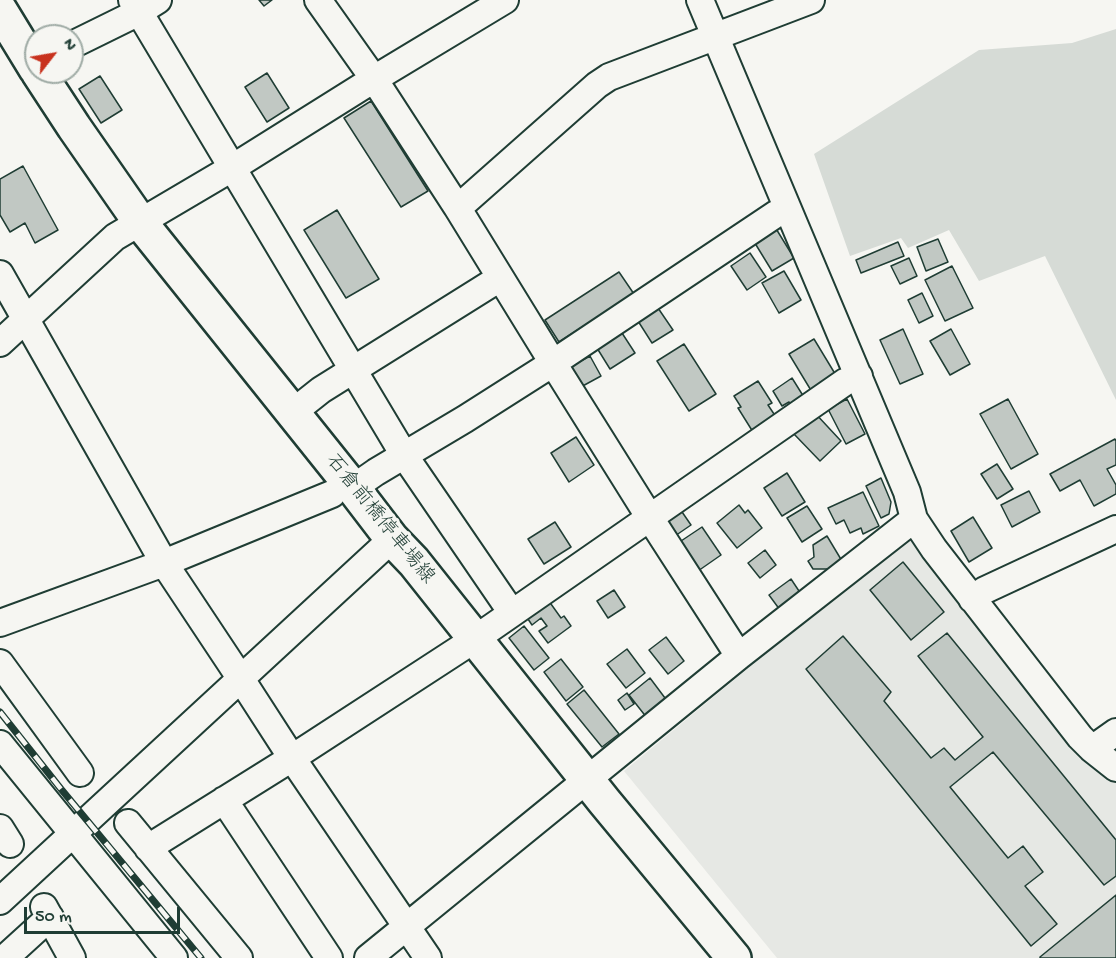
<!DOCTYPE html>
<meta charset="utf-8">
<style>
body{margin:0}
#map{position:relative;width:1116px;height:958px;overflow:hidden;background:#f6f6f2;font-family:"Gochi Hand",sans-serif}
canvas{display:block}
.north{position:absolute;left:24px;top:24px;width:60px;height:60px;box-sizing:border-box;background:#f6f6f2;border:2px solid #a0aca6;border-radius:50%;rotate:59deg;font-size:16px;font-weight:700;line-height:24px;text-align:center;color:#1f3d34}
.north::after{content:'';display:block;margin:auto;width:21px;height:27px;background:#c8321e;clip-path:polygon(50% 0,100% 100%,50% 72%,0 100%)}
.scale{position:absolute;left:24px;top:907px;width:156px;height:27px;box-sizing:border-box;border:3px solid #1f3d34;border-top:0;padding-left:8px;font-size:18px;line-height:21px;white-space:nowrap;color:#1f3d34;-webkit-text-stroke:4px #f6f6f2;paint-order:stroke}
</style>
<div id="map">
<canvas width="1116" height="958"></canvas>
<div class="north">N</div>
<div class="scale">50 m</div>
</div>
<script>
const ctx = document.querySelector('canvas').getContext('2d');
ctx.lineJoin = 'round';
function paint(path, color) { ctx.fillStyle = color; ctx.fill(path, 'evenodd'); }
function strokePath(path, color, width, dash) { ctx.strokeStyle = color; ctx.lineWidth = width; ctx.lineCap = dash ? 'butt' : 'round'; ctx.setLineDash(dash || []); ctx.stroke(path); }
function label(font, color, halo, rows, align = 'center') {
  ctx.font = font + ' "Gochi Hand","Klee One",sans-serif'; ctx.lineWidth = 6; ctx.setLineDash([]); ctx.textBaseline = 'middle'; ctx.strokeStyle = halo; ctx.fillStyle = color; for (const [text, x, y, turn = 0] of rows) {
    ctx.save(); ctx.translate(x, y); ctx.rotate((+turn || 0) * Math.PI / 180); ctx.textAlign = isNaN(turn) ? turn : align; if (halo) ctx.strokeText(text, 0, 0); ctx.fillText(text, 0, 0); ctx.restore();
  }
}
const built = new Path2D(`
 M914 531 1116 775V958H777L624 771Z`);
const green = new Path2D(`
 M1116 29V400L1045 256 979 281 949 230 908 248 901 238 850 256 814 154 979 50 1072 43Z`);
const building = new Path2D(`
 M259 0H272L264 6Z
 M267 73 289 108 267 122 245 87Z
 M100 76 122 110 101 123 79 89Z
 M371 101 428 191 401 207 344 118Z
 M23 166 58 230 35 243 25 223 10 232 0 215V179Z
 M337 210 379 279 346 298 304 230Z
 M775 227 794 258 772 271 753 240Z
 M938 239 948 262 926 271 917 247Z
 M898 242 904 256 861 273 856 260Z
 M750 253 766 277 747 290 731 266Z
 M909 258 917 276 900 284 891 266Z
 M952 266 973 308 945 321 925 280Z
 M784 271 801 300 779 313 762 283Z
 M619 272 634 294 559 342 545 320Z
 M922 293 933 316 919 323 908 300Z
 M658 308 673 330 652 343 638 321Z
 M903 329 923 374 900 384 880 340Z
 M951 329 970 364 950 375 930 341Z
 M622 333 635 353 610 369 597 348Z
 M814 339 837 377 812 392 789 354Z
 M684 344 716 394 689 411 657 361Z
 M590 356 601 376 579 388 568 368Z
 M792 378 807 402 795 410 789 402 782 406 773 391Z
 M758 381 772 403 768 405 776 417 753 432 738 408 741 407 734 396Z
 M847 399 865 434 846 444 828 409Z
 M1008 399 1038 454 1011 469 980 414Z
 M814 412 841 441 820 461 793 433Z
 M576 437 594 465 569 482 551 453Z
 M1115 439 1116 441V465L1107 469 1116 485V494L1094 506 1080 480 1060 491 1050 474Z
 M997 464 1013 489 997 499 981 474Z
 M787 473 805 502 782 516 764 488Z
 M881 478 891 502 889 514 881 518 866 486Z
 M1029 491 1040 512 1012 527 1001 505Z
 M863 492 879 526 863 534 861 528 850 533 844 520 836 524 828 508Z
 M739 505 745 513 748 510 762 528 737 548 717 523Z
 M807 506 822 529 802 542 787 518Z
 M680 509 691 525 672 538 661 522Z
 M973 517 992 548 969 562 951 531Z
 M555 522 571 547 544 564 528 539Z
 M702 527 721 555 698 571 675 545Z
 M827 536 842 561 829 569H813L808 561 814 557 813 545Z
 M765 550 776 565 760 578 748 563Z
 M903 562 944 612 911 640 870 590Z
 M791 579 801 594 780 610 769 595Z
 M614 590 625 607 608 618 597 601Z
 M546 597 561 618 564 616 571 626 548 643 539 631 547 626 541 618 532 625 524 613Z
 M524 626 549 658 534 670 509 638Z
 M947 633 1116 840V876L1104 885 993 752 950 787 1008 858 1023 846 1043 872 1025 886 1057 924 1031 946 806 669 843 636 891 692 884 701 931 758 944 748 955 760 983 737 918 656Z
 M666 637 684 661 668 674 649 650Z
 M627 649 645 673 626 688 607 664Z
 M561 659 583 687 566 701 544 672Z
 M650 678 668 702 647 718 629 695Z
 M584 690 619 734 602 747 567 704Z
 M627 693 634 704 625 710 618 700Z
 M1116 895V958H1040V957Z`);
const minor = new Path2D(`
 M132 0 404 455 512 613
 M318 0 374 79 457 207 553 363 650 518 739 656
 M700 0 907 492 914 519 934 549 1080 737 1092 749 1116 768
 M72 45 139 12 158 0
 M457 207 467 200 597 85 609 77 811 0
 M0 274 164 563 241 679 292 758 428 958
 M0 343 115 237 232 168 374 79 505 0
 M292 413 321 390 500 278
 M353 488 376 472 465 419 553 363 776 214 787 209
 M972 599 985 590 1116 529
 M0 623 164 563 332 494
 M0 663 80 773
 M0 744 174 958
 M1092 749 1116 732
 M224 800 329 958
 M128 823 239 958
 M0 828 10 844
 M148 848 292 758 475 639 845 382 859 376
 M0 901 392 539
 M44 907 72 958
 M5 958 50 917
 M368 958 739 656 914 519`);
const major = new Path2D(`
 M0 10 36 69
 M38 72 74 127 140 222 353 488 392 539 414 562 604 801 734 958`);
const rail = new Path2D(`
 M0 712 61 789 201 958`);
const streetNames = [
 ["石倉前橋停車場線",379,520,51]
];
paint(built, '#e6e8e4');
paint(green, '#d6dbd6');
paint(building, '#c1c8c3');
strokePath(building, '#1f3d34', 1.5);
strokePath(minor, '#1f3d34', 30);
strokePath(major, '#1f3d34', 38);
strokePath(minor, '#f6f6f2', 26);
strokePath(major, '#f6f6f2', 33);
strokePath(rail, '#1f3d34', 7);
strokePath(rail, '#f6f6f2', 4.5, [14]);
label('20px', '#1f3d34', '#f6f6f2', streetNames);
</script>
